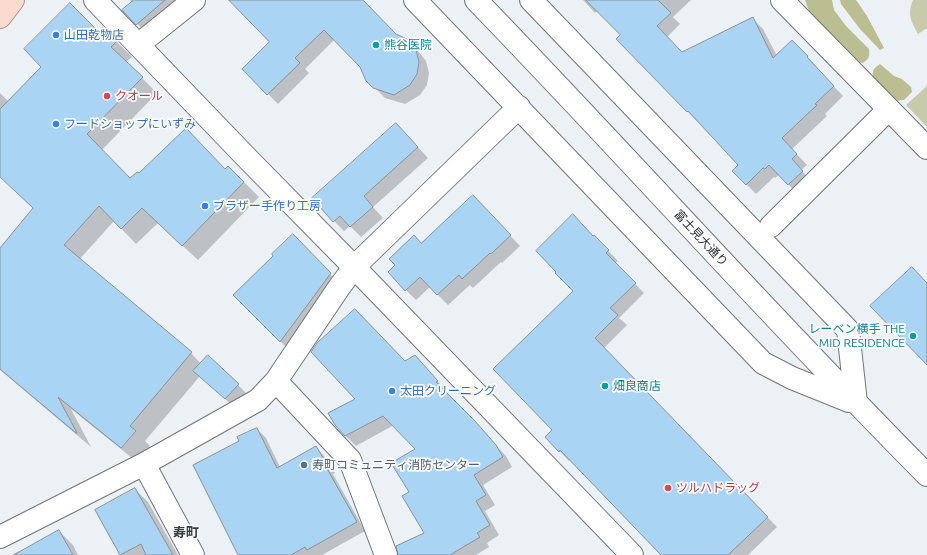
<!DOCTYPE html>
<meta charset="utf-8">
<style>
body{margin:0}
canvas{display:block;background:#ecf1f6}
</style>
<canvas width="927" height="555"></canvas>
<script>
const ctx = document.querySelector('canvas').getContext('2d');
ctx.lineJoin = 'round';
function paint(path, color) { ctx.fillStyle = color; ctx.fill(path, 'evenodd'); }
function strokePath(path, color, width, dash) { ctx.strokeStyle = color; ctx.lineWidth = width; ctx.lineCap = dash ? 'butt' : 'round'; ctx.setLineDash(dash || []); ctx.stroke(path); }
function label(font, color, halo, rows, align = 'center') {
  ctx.font = font + ' Ubuntu,"Noto Sans JP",sans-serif'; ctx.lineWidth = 3.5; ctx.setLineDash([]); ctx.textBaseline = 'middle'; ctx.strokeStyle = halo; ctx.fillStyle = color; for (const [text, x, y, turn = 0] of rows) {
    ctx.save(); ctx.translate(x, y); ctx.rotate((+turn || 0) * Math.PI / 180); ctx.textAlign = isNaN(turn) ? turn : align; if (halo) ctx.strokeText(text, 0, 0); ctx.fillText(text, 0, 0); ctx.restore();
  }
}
const green = new Path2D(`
 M913 0H927V28L918 34C911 21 907 14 913 0Z
 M927 86V127L906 105Z`);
const forest = new Path2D(`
 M805 0H832L834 10 846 26 869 49C870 56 869 59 863 63L852 61 810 14Z
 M840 0H856L867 16 884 48 880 50 860 29 841 4Z
 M880 64 894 76 902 79 911 87 912 92 904 100 893 101 873 78C872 70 874 68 880 64Z`);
const shadow = new Path2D(`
 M130 0H187L147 34 124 10 132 3Z
 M230 0H362L396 35 408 41 419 52 426 61 429 73 427 85 420 95 405 104 385 98 367 80 361 66 335 39 305 69 309 73 278 104 243 69 270 42Z
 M583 0H691L673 17 680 24 667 37 682 53 753 19 763 29 777 56 792 42 817 67 816 68 843 96 825 114 827 116 792 149 807 165 801 170 812 182 799 195 779 175 775 178 774 177 756 194 733 171 739 165 618 39 621 35 597 11 595 13Z
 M103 28 132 57 126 62 157 93 102 150 131 179 139 174 226 170 244 182 259 197 198 260 158 223 136 244 114 221 79 260 191 353 201 364 238 385 248 395 236 409 200 376 145 441 150 446 137 462 71 409 91 447 0 370V249L34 209 0 176V93L9 102Z
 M407 135 428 158 373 207 383 218 361 237 350 226 344 231 334 221Z
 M483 207 520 246 502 263 501 262 473 288 470 285 448 305 430 287 416 300 406 290 422 244Z
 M293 236 339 283 290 351 234 295 275 256Z
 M594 236 618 261 615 263 644 293 619 318 627 325 604 348 777 527 748 555H662L570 459 569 461 546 437 554 430 574 291Z
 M405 362 424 367 447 391 445 392 484 433 506 456 512 467 483 485 495 505 485 511 499 535 487 543 489 547 476 555H431L425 533 411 492 416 449 394 425 356 446 346 436 356 399Z
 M257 429 266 438 280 467 316 447 324 456 335 473 333 474 365 531 322 555H239L240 442Z
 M135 489 148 502 178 555H121L96 510Z
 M59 531 73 545 78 555H12L19 551 21 552Z`);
const building = new Path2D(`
 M134 0H165L136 25 122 10Z
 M229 0H363L396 34 409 40 416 50 419 62 417 74 410 85 394 95 373 88 366 81 360 67 324 30 295 58 300 63 267 95 242 69 269 42Z
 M586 0H658L671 13 657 26 682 52 753 17 773 58 792 40 808 56 807 57 834 86 815 104 817 105 782 138 797 154 792 159 803 171 788 185 769 165 765 169 763 168 746 185 732 171 738 165 688 111 687 112 616 39 620 35Z
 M70 3 98 31 103 27 117 41 111 47 143 77 87 134 130 178 137 172 139 173 186 128 225 169 228 166 244 182 182 246 142 208 121 229 99 206 64 245 192 352 130 426 136 431 121 448 58 397 77 433H76L0 369V248L33 208 0 177V109L41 67 24 49Z
 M396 123 418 147 364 196 373 207 350 227 340 216 333 222 312 198Z
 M473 195 511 235 491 254 490 253 462 279 459 275 437 295 420 277 405 291 388 272 395 265 389 259 414 235 421 243Z
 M573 214 593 236 594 235 609 250 606 253 636 283 610 308 618 315 595 338 768 517 728 555H661L560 450 559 452 545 437 552 430 493 369 573 291 555 273 556 272 536 251Z
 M293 234 331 273 280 342 233 295 273 256 272 254Z
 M912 267 927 283V365L870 306Z
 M355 309 405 361 415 355 438 381 436 382 475 421 496 445 503 457 474 475 486 495 476 501 490 525 477 533 480 537 450 555H398L396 546 424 533 402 496 409 492 391 463 415 449 383 416 345 436 335 425 328 413 355 399 311 352 317 343Z
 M208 355 239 384 225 399 193 371Z
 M257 428 277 468 316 446 327 464 325 465 357 522 307 550 305 547 291 555H238L193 465 239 441 237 437Z
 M135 488 173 555H146L141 544 120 555 95 510Z
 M59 530 73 555H14Z`);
const minor = new Path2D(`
 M95 0 246 157 354 267 632 555
 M415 0 763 363 792 378 849 401
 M476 0C628 157 773 320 927 475
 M531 0 848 330 856 403
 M782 0 927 148
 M138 45 194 0
 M771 226 889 109
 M276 381 350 460 386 555
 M144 464 193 555
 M0 537 144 464 258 400 276 381 338 289 354 267 519 107`);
const major = new Path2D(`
 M0 17 13 0`);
const markers = [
 [56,35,4,"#3f7fe0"],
 [376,45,4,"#0f9aa8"],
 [107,96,4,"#e0444e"],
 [56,124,4,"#3f7fe0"],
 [205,206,4,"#3f7fe0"],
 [913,336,4,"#0f9aa8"],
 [605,386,4,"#0f9aa8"],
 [392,391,4,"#3f7fe0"],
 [304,465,4,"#5c6f8a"],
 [668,488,4,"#e0444e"]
];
const shopNames = [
 ["山田乾物店",64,35],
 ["フードショップにいずみ",64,124],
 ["ブラザー手作り工房",213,206],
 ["太田クリーニング",400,391]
];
const cultureNames = [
 ["熊谷医院",384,45],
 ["レーベン横手 THE",905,329,"right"],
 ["MID RESIDENCE",905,343,"right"],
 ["畑良商店",613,386]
];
const healthNames = [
 ["クオール",115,96],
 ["ツルハドラッグ",676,488]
];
const streetNames = [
 ["富士見大通り",701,238,47]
];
const serviceNames = [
 ["寿町コミュニティ消防センター",312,465]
];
const neighbourhoodNames = [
 ["寿町",186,533]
];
paint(green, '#c8cbab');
paint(forest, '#babe90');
paint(shadow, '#0003');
paint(building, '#aad4f4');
strokePath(building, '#8c9195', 1);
strokePath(minor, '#717679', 24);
strokePath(major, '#b18e83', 24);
strokePath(minor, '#fff', 22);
strokePath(major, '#fbdad0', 22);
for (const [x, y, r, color] of markers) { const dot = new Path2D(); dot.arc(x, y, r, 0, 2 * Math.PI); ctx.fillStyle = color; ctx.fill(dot); strokePath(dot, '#fdfeff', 1.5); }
label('12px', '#366cbe', '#fdfeff', shopNames, 'left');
label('12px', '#0d838f', '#fdfeff', cultureNames, 'left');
label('12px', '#be3a42', '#fdfeff', healthNames, 'left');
label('12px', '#2c2e30', '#fdfeff', streetNames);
label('12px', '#4e5e75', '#fdfeff', serviceNames, 'left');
label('bold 13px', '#383c40', '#fdfeff', neighbourhoodNames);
</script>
